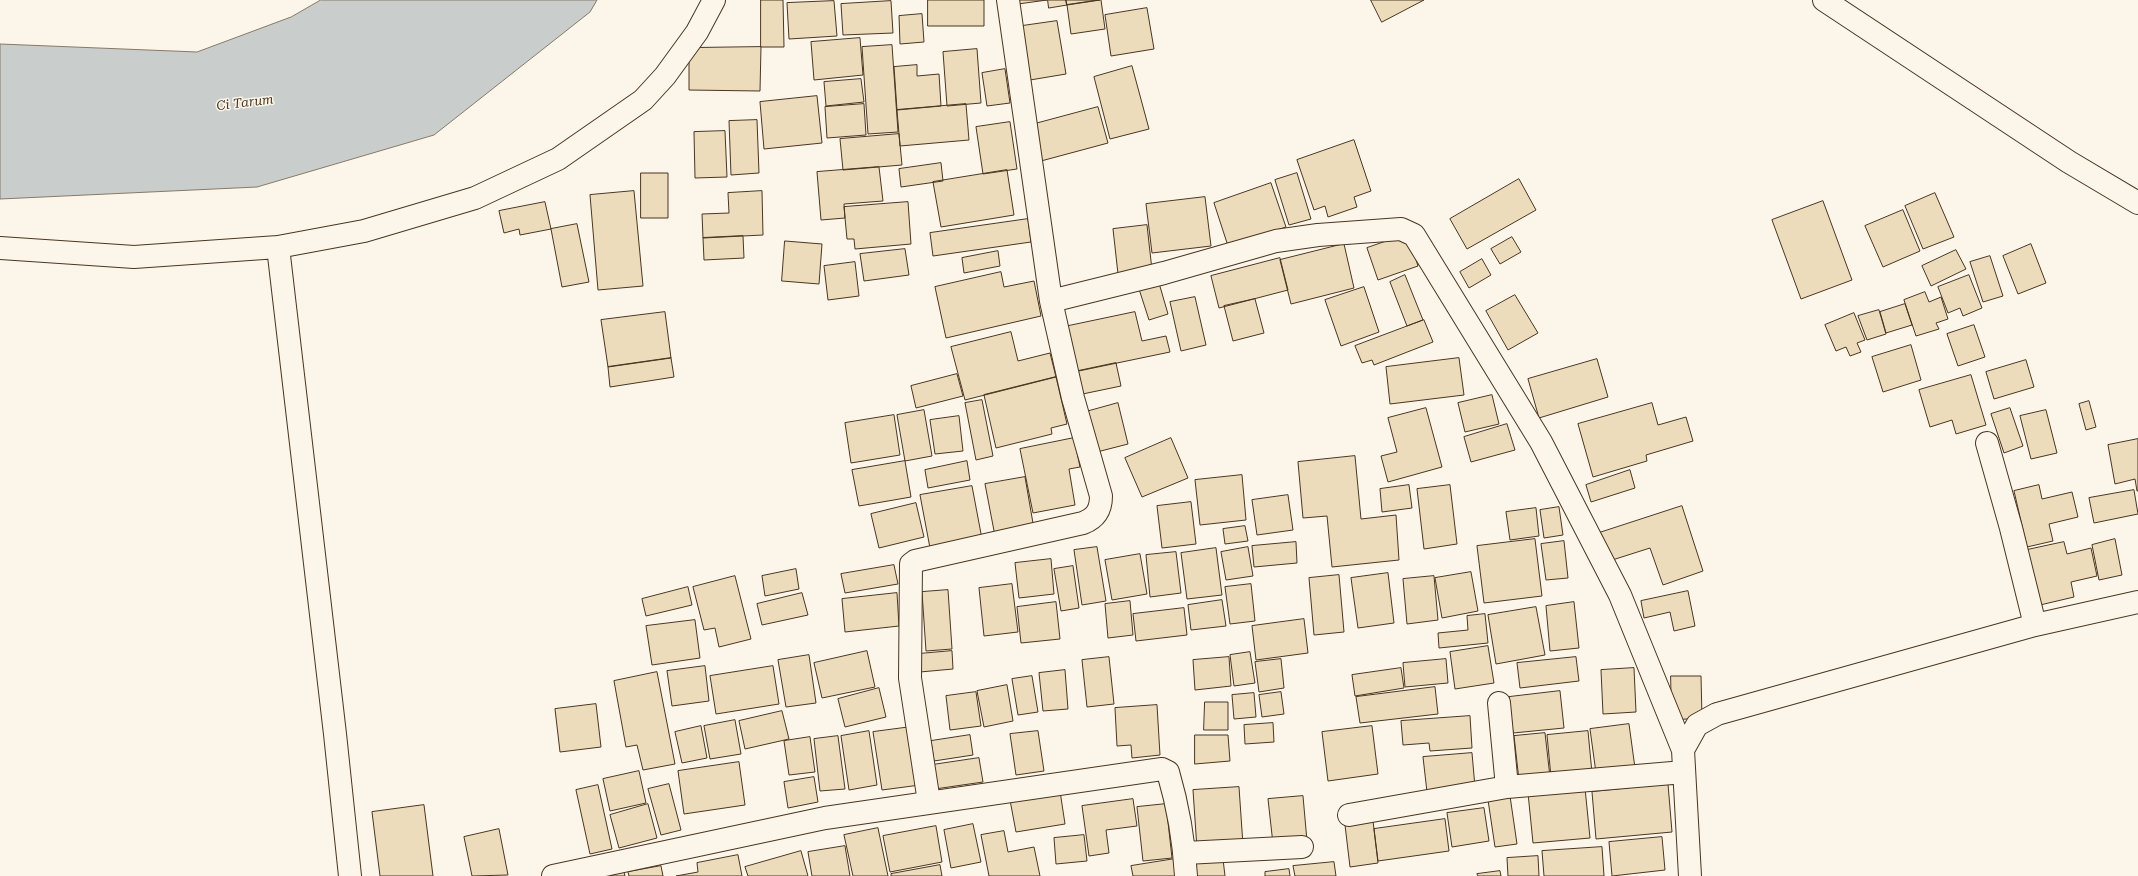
<!DOCTYPE html>
<style>
body{margin:0}
canvas{display:block;background:#fbf6e9}
</style>
<canvas width="2138" height="876"></canvas>
<script>
const ctx = document.querySelector('canvas').getContext('2d');
ctx.lineJoin = 'round';
function paint(path, color) { ctx.fillStyle = color; ctx.fill(path, 'evenodd'); }
function strokePath(path, color, width, dash) { ctx.strokeStyle = color; ctx.lineWidth = width; ctx.lineCap = dash ? 'butt' : 'round'; ctx.setLineDash(dash || []); ctx.stroke(path); }
function label(font, color, halo, rows, align = 'center') {
  ctx.font = font + ' "Roboto Serif",serif'; ctx.lineWidth = 3; ctx.setLineDash([]); ctx.textBaseline = 'middle'; ctx.strokeStyle = halo; ctx.fillStyle = color; for (const [text, x, y, turn = 0] of rows) {
    ctx.save(); ctx.translate(x, y); ctx.rotate((+turn || 0) * Math.PI / 180); ctx.textAlign = isNaN(turn) ? turn : align; if (halo) ctx.strokeText(text, 0, 0); ctx.fillText(text, 0, 0); ctx.restore();
  }
}
const water = new Path2D(`
 M321 0H597L590 12 434 135 257 187 0 199V44L197 52 291 17Z`);
const building = new Path2D(`
 M761 0H783L784 47H761Z
 M928 0H984V26H928Z
 M1018 0H1047L1018 4Z
 M1048 0H1066L1067 5 1049 8Z
 M1066 0H1100L1067 5Z
 M1101 0 1105 29 1071 34 1067 5Z
 M1371 0H1424L1382 22Z
 M834 1 837 36 789 39 787 3Z
 M891 1 893 33 843 35 841 4Z
 M1147 8 1154 49 1111 56 1105 15Z
 M922 14 924 42 900 44 899 16Z
 M1057 21 1066 74 1030 80 1022 26Z
 M860 38 863 75 814 80 811 42Z
 M892 45 898 132 868 134 862 47Z
 M761 47 760 91 689 90V48Z
 M977 49 981 103 947 106 943 52Z
 M917 65V76L939 74 941 106 897 110 894 67Z
 M1132 66 1149 129 1110 139 1094 77Z
 M1005 69 1010 103 987 106 982 73Z
 M861 79 864 102 826 106 824 82Z
 M817 96 822 143 764 149 760 102Z
 M864 104 866 135 827 138 825 107Z
 M966 104 969 140 900 146 897 110Z
 M1098 107 1108 143 1041 161 1031 125Z
 M757 120 759 173 731 175 729 121Z
 M1010 122 1017 169 983 174 976 127Z
 M725 131 727 177 695 178 694 132Z
 M899 134 902 165 843 170 840 139Z
 M1354 140 1371 191 1354 197 1357 207 1328 217 1325 206 1314 210 1297 160Z
 M941 163 943 181 901 187 899 169Z
 M879 167 883 201 844 204 845 218 821 220 817 172Z
 M1007 170 1014 215 941 227 933 182Z
 M641 173H668V218H641Z
 M1297 173 1311 219 1289 225 1275 180Z
 M1519 179 1536 210 1467 249 1450 219Z
 M1271 183 1286 227 1228 246 1214 203Z
 M634 191 643 286 598 290 590 195Z
 M762 191 763 235 703 238 702 214 729 213 728 193Z
 M1935 193 1954 237 1923 249 1905 206Z
 M1205 197 1211 246 1152 253 1146 204Z
 M1823 201 1852 280 1801 299 1772 220Z
 M545 202 551 229 520 235 519 229 504 233 499 211Z
 M908 202 911 244 855 249 854 239H847L844 207Z
 M1903 210 1920 251 1883 267 1865 226Z
 M1028 219 1031 242 933 256 930 233Z
 M577 224 589 282 562 287 551 229Z
 M1147 225 1152 270 1118 274 1113 229Z
 M1408 234 1418 266 1378 280 1367 248Z
 M743 236 744 258 704 260 703 238Z
 M1512 237 1521 252 1500 264 1491 249Z
 M785 241 822 244 819 284 782 281Z
 M1344 244 1354 288 1291 304 1280 260Z
 M2031 244 2046 283 2018 294 2003 256Z
 M905 249 909 275 864 281 860 254Z
 M1956 250 1966 269 1931 286 1922 266Z
 M998 251 1000 266 964 273 962 258Z
 M1990 256 2003 296 1983 302 1970 262Z
 M1280 258 1288 290 1219 308 1211 276Z
 M1482 259 1491 275 1469 288 1460 272Z
 M855 262 859 296 828 300 824 266Z
 M1001 272 1004 287 1034 281 1041 316 946 338 935 287Z
 M1405 275 1423 320 1407 326 1390 282Z
 M1969 275 1982 308 1963 316 1960 308 1948 313 1938 287Z
 M1159 283 1168 314 1149 320 1139 289Z
 M1364 287 1379 332 1341 346 1325 300Z
 M1925 292 1929 302 1941 297 1948 319 1936 323 1939 329 1916 336 1904 300Z
 M1515 295 1538 333 1508 350 1486 311Z
 M1195 297 1206 345 1181 351 1170 302Z
 M1255 299 1264 333 1233 341 1224 306Z
 M1905 304 1912 325 1886 333 1880 312Z
 M1879 310 1886 334 1867 340 1858 316Z
 M665 312 671 358 608 367 601 320Z
 M1135 312 1142 341 1166 336 1170 352 1069 373 1059 328Z
 M1854 313 1865 340 1857 343 1861 352 1850 356 1846 347 1836 351 1825 325Z
 M1424 320 1433 342 1374 365 1372 360 1362 363 1355 346Z
 M1974 325 1985 357 1958 366 1947 334Z
 M1011 332 1018 361 1050 353 1056 377 965 400 951 347Z
 M1911 345 1921 380 1883 392 1872 357Z
 M671 358 674 377 610 387 608 367Z
 M1459 358 1464 395 1390 404 1386 367Z
 M1597 359 1608 397 1539 418 1528 379Z
 M2026 360 2034 387 1994 399 1986 372Z
 M1116 363 1121 386 1073 396 1069 373Z
 M957 374 963 396 916 408 911 386Z
 M1971 375 1986 425 1956 434 1952 420 1930 427 1919 390Z
 M1056 377 1067 424 1051 428 1052 434 996 448 984 395Z
 M1492 395 1499 424 1465 432 1458 403Z
 M982 400 993 456 976 460 965 403Z
 M2089 401 2096 427 2086 430 2079 404Z
 M1118 403 1128 444 1093 453 1082 413Z
 M1652 403 1658 425 1686 417 1693 441 1646 455 1647 461 1593 477 1578 424Z
 M1426 408 1442 467 1388 482 1381 456 1397 452 1388 418Z
 M2010 408 2023 446 2004 453 1991 414Z
 M924 410 932 456 905 461 897 415Z
 M2046 410 2057 453 2031 459 2020 416Z
 M894 415 900 455 851 463 845 423Z
 M959 416 963 451 935 454 930 420Z
 M1507 424 1515 450 1471 462 1464 437Z
 M1074 438 1080 467 1069 469 1075 505 1033 513 1020 449Z
 M1171 438 1188 478 1142 497 1125 458Z
 M2138 439V491H2137L2135 479 2115 484 2108 445Z
 M1355 456 1361 519 1396 515 1399 560 1332 567 1327 516 1303 518 1298 462Z
 M905 461 911 497 859 506 852 470Z
 M967 461 970 480 928 488 925 470Z
 M1630 470 1635 488 1591 502 1586 485Z
 M1242 475 1246 520 1200 525 1195 480Z
 M1025 477 1034 529 995 536 985 484Z
 M1409 485 1412 508 1382 512 1380 489Z
 M1450 485 1457 544 1424 549 1417 489Z
 M2039 485 2042 499 2072 492 2078 517 2049 524 2053 541 2027 547 2014 491Z
 M972 486 982 539 930 548 920 495Z
 M2134 490 2138 514 2094 523 2089 498Z
 M1288 495 1293 530 1257 535 1252 500Z
 M1191 502 1196 544 1162 548 1157 506Z
 M916 503 924 537 879 548 871 514Z
 M1682 506 1703 571 1663 585 1650 548 1606 562 1596 534Z
 M1559 507 1563 535 1544 538 1540 510Z
 M1536 508 1539 536 1510 540 1506 512Z
 M1245 526 1248 541 1225 544 1223 529Z
 M1535 539 1542 596 1484 603 1477 546Z
 M2115 539 2122 575 2099 580 2092 545Z
 M1564 541 1568 578 1546 580 1541 544Z
 M1296 542 1297 563 1254 567 1252 546Z
 M2064 542 2067 554 2091 548 2097 576 2071 582 2074 597 2040 605 2027 550Z
 M1097 547 1106 601 1082 605 1074 550Z
 M1248 547 1253 576 1226 580 1221 552Z
 M1216 548 1222 595 1187 599 1181 553Z
 M1176 552 1181 593 1150 597 1146 555Z
 M1140 554 1147 594 1112 600 1105 560Z
 M1051 559 1054 594 1019 598 1015 563Z
 M894 565 898 584 845 593 841 574Z
 M1073 566 1079 608 1061 611 1054 569Z
 M796 569 799 589 765 596 762 576Z
 M1471 572 1478 611 1442 618 1435 578Z
 M1388 573 1394 623 1358 628 1351 578Z
 M1339 575 1344 632 1314 635 1309 578Z
 M735 576 751 639 719 647 715 628 704 630 693 587Z
 M1434 576 1438 620 1407 624 1403 579Z
 M1012 584 1018 632 984 636 979 588Z
 M1251 584 1255 621 1230 624 1225 587Z
 M688 587 692 605 646 616 642 599Z
 M948 590 952 649 926 651 922 592Z
 M1688 591 1695 626 1674 631 1670 612 1644 618 1641 601Z
 M802 593 808 615 762 625 757 604Z
 M897 593 899 626 845 632 842 599Z
 M1222 600 1226 626 1191 630 1188 605Z
 M1130 601 1133 635 1108 638 1105 604Z
 M1056 602 1060 639 1021 643 1017 607Z
 M1574 602 1579 648 1550 651 1546 606Z
 M1536 607 1545 655 1496 664 1488 615Z
 M1184 608 1187 635 1136 641 1133 614Z
 M1485 614 1488 643 1439 648 1438 633 1468 630 1467 616Z
 M1304 619 1308 653 1256 660 1252 626Z
 M695 620 700 658 652 665 646 626Z
 M1488 646 1494 683 1455 689 1450 652Z
 M867 651 875 687 822 698 814 663Z
 M952 651 953 669 920 672 918 654Z
 M1250 652 1255 683 1234 686 1230 655Z
 M809 655 816 703 786 707 778 660Z
 M1109 657 1114 704 1087 707 1082 660Z
 M1229 657 1231 686 1195 690 1193 660Z
 M1576 657 1579 681 1520 688 1517 663Z
 M1281 659 1284 688 1259 692 1255 662Z
 M1446 659 1448 683 1405 687 1403 663Z
 M705 666 709 701 672 706 667 671Z
 M773 666 779 704 716 714 710 676Z
 M1401 668 1404 688 1355 696 1352 675Z
 M1634 668 1636 712 1603 714 1601 670Z
 M1065 670 1068 709 1043 711 1039 673Z
 M657 672 675 764 643 770 637 745 626 747 614 681Z
 M1032 676 1038 712 1018 715 1012 679Z
 M1671 676H1701L1702 718 1672 720Z
 M1007 685 1013 721 984 727 977 691Z
 M1435 687 1438 714 1360 723 1356 697Z
 M879 688 886 717 845 727 838 699Z
 M1560 691 1564 728 1513 733 1509 697Z
 M976 692 981 726 950 730 946 696Z
 M1281 692 1284 714 1262 717 1259 695Z
 M1254 693 1256 717 1234 719 1232 695Z
 M1205 702H1228V730H1204Z
 M596 704 601 747 560 752 555 709Z
 M1157 705 1160 755 1132 758 1131 745 1117 746 1115 708Z
 M782 711 789 739 745 749 739 721Z
 M1470 716 1472 748 1430 751 1429 743 1403 745 1401 721Z
 M735 720 741 754 710 759 704 726Z
 M1273 723 1274 742 1245 744 1244 725Z
 M1629 724 1635 768 1596 773 1590 729Z
 M701 726 707 758 682 763 675 732Z
 M1372 726 1378 774 1328 781 1322 732Z
 M911 727 920 785 882 790 873 732Z
 M869 731 877 785 849 790 841 736Z
 M1038 731 1044 771 1016 775 1010 734Z
 M1588 731 1592 773 1551 777 1547 735Z
 M1545 733 1550 777 1519 780 1514 736Z
 M970 735 973 755 934 761 931 741Z
 M1195 735H1228L1230 761 1195 764Z
 M838 736 845 789 820 791 814 739Z
 M810 737 815 772 789 775 784 741Z
 M1472 753 1475 787 1427 792 1423 757Z
 M979 758 983 782 935 789 932 765Z
 M739 762 745 805 684 814 678 771Z
 M639 771 646 803 610 811 603 779Z
 M814 777 818 802 788 808 784 782Z
 M669 784 681 830 661 835 648 789Z
 M1668 784 1672 832 1596 839 1592 792Z
 M598 785 612 849 590 854 576 790Z
 M1239 787 1243 845 1197 849 1193 790Z
 M1585 788 1590 838 1533 843 1528 793Z
 M1060 791 1065 824 1016 832 1010 800Z
 M1303 796 1307 841 1273 844 1268 799Z
 M1510 796 1517 844 1495 847 1488 800Z
 M1133 799 1137 826 1106 830 1109 853 1089 856 1082 806Z
 M648 804 657 838 619 848 610 815Z
 M1166 804 1172 858 1143 861 1137 807Z
 M424 805 433 876H380L372 812Z
 M1484 808 1489 841 1452 847 1447 813Z
 M1445 819 1449 851 1378 861 1374 829Z
 M1373 821 1378 863 1350 867 1345 825Z
 M973 824 981 862 951 868 944 830Z
 M936 826 942 862 890 872 883 836Z
 M878 828 888 876H853L844 835Z
 M499 829 508 875 472 876 464 837Z
 M1004 831 1008 852 1034 847 1040 876H989L981 835Z
 M1084 835 1087 861 1056 864 1054 838Z
 M1662 837 1665 870 1612 876 1609 842Z
 M845 846 850 876H812L808 852Z
 M1602 847 1604 876H1544L1542 851Z
 M801 851 808 876H748L745 867Z
 M738 855 742 876H676L698 872 697 863Z
 M1538 856 1539 876H1508L1507 858Z
 M1181 858 1183 876H1133L1131 866Z
 M1223 859 1225 876H1189L1187 863Z
 M1334 862 1336 876H1295L1293 866Z
 M940 865 942 876H891V874Z
 M661 866 663 876H629L628 872Z
 M1289 869 1290 876H1265V872Z
 M1500 871 1501 876H1478L1477 874Z
 M624 872 625 876H609Z`);
const minor = new Path2D(`
 M1824 0 2069 162 2138 203
 M278 247 335 734 350 876
 M0 248 134 257 278 247 364 231 475 198 558 159 643 100 665 76 697 32 714 0
 M1051 301 1164 273 1276 241 1318 235 1401 229 1414 235 1541 442 1620 595 1683 750
 M1987 443 2011 528 2035 625
 M1499 703 1507 787
 M929 802 910 678 911 564 915 561 1083 523C1096 518 1101 510 1101 496L1073 398 1051 301 1008 0
 M1349 815 1507 787 1684 772
 M1185 853 1302 847
 M553 876 825 818 1162 769 1168 772C1178 806 1184 841 1186 876
 M1690 876 1683 750 1697 725 1717 714 2035 625 2138 602`);
const waterNames = [
 ["Ci Tarum",245,103,-7]
];
paint(water, '#c9cecd');
strokePath(water, '#887966', 1);
paint(building, '#ecdcbc');
strokePath(building, '#4a3520', 1);
strokePath(minor, '#4a3520', 24);
strokePath(minor, '#fbf6e9', 22);
label('italic 13px', '#4a3520', '#fbf6e9', waterNames);
</script>
